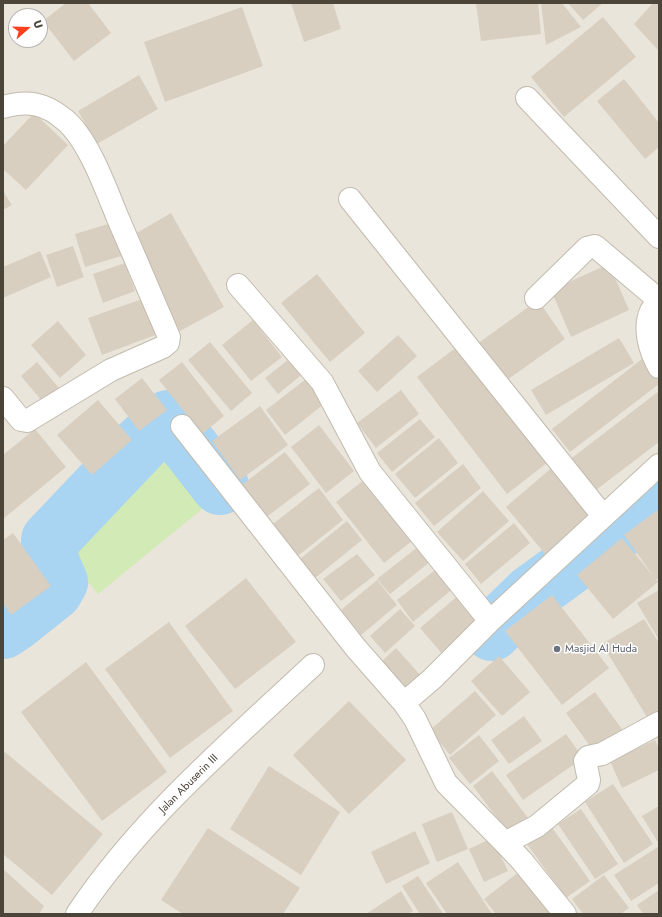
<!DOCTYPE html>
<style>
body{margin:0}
#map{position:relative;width:662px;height:917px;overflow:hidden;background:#f6f3ec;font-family:Jost,sans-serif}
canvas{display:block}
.frame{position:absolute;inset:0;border:4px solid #4b4439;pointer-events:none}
.north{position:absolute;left:8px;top:8px;width:40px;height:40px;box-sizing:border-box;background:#fff;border:1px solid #b7b4b0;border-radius:50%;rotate:70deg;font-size:11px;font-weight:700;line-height:16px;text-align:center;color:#4b4439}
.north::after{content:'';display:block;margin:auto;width:14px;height:18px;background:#fc3f1d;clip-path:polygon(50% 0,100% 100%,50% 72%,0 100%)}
</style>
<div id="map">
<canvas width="662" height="917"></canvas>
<div class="frame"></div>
<div class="north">U</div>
</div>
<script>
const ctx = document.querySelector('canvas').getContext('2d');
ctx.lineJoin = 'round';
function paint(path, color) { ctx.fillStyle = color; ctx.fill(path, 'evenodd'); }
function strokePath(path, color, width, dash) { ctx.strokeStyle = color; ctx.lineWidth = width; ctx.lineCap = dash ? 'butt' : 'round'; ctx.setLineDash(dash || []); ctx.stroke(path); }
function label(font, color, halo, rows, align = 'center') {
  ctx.font = font + ' Jost,sans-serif'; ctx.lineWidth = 3; ctx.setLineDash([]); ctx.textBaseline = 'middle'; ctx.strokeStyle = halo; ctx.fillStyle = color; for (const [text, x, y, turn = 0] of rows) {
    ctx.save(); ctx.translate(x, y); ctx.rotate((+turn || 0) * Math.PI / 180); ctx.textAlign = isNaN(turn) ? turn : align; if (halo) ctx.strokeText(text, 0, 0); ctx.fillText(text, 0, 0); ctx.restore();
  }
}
const residential = new Path2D(`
 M3 3H659V914H3ZM16 16H40V40H16Z`);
const green = new Path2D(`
 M174 454 212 501 98 594 60 547Z`);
const river = new Path2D(`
 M3 630 15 622 54 591 59 582 49 559 50 540 141 444 168 419 220 486
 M492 632 531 594 637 517 659 499`);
const building = new Path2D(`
 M66 3H88L111 33 74 61 43 21Z
 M291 3H333L341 29 304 42Z
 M476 3H538L541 34 481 41Z
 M541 3H562L581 27 546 45Z
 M568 3H603L583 20Z
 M653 3H659V51L634 24Z
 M242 7 263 66 165 102 144 42Z
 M603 17 636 57 564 117 531 77Z
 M139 75 158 109 97 144 78 111Z
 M624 79 659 123V147L645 159 597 101Z
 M34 113 68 145 26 190 3 169V146Z
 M3 191 12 205 3 210Z
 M171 213 224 307 180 331 128 238Z
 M115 222 125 255 85 267 75 234Z
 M73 246 84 277 57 287 46 255Z
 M40 251 51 277 3 298V267Z
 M125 263 135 291 103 303 93 274Z
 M609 264 629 310 571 337 551 290Z
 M317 274 365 333 330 362 281 303Z
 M145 298 158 334 102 355 88 318Z
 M538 300 565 339 504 382 477 344Z
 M253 320 282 357 251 381 222 345Z
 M58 321 86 355 60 378 31 345Z
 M398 335 417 356 377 392 358 371Z
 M619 338 634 363 546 415 531 390Z
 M210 342 252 393 231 411 188 360Z
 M462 343 552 459 507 494 417 377Z
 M293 356 305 372 278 394 265 378Z
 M642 359 659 381V384L570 452 552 429Z
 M37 362 59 388 43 402 21 376Z
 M182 362 224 416 202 434 159 380Z
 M310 376 329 400 285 435 266 410Z
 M142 378 167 410 139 431 115 399Z
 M401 390 419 414 376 448 357 423Z
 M659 391V442L588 496 564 464Z
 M98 400 132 440 92 475 57 435Z
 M260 406 288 445 240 480 212 441Z
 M420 419 435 437 392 472 377 453Z
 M319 425 354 471 326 493 291 447Z
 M35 429 66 467 3 519V455Z
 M439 438 458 463 415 498 395 474Z
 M285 452 310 484 260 522 235 490Z
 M463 464 481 488 434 526 415 503Z
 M556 464 596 511 545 554 506 507Z
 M364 480 412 541 384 563 336 502Z
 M319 488 343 520 294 559 269 527Z
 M483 491 509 521 463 561 437 532Z
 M659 509V578L656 580 624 535Z
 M347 521 362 540 315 578 300 559Z
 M514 523 530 543 481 584 465 564Z
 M13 533 51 586 11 615 3 603V540Z
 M622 538 658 582 613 619 577 575Z
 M419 546 431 561 390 594 377 579Z
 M357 554 375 575 341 601 323 579Z
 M439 567 455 587 413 622 397 600Z
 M246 578 296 642 235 689 185 626Z
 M377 580 397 605 361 635 341 610Z
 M659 590V640L637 603Z
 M460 594 484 622 444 656 420 628Z
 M552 595 609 668 562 705 505 631Z
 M400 609 415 626 385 653 370 636Z
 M644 619 659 643V717L650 722 602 644Z
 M169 622 233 711 170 758 105 669Z
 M396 648 422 677 406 692 380 663Z
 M499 656 530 692 502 716 471 681Z
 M86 662 167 772 102 821 21 712Z
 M475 691 496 715 450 755 430 730Z
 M595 692 624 732 595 753 566 713Z
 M349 701 406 760 349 814 293 755Z
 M524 716 542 741 509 764 491 740Z
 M566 734 583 758 523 800 506 775Z
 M479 735 499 761 470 784 449 758Z
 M655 740 659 748V770L622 788 610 761Z
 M5 752 103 834 52 895 3 854V754Z
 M269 766 340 812 301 875 230 829Z
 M492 771 532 823 512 838 473 786Z
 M613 784 653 844 624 863 585 802Z
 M659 806V844L642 816Z
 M581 809 618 864 595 879 558 824Z
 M452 812 468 849 437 862 422 824Z
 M551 826 590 881 566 898 527 844Z
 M208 828 300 888 283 914H183L161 900Z
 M415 831 430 863 386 884 371 852Z
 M492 838 508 871 484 882 469 849Z
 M658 847 659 883 631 901 614 875Z
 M458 862 492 914H447L426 883Z
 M524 868 560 914H496L484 899Z
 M3 869 44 906 39 914H3Z
 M604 875 629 908 621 914H583L572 899Z
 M418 876 443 914H420L402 886Z
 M659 890V914H643L637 905Z
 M401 891 413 911 408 914H366Z`);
const minor = new Path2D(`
 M527 98 659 237
 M3 107C28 100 45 103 65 120 88 139 106 189 117 216 135 257 152 297 169 337L168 343 163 347 111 370 27 421 21 420 3 398
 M350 199 603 516
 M238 285 322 382 370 472 490 621
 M536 298 587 248 595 246 659 300
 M659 301C657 304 653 308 651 311 643 329 650 351 659 367
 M182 426 355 647 404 703
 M659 465 490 621 432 679 404 703 415 719 446 783 505 843 537 826 588 784 589 780 585 761 588 757 602 754 659 723
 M505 843 522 861 565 914
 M77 914C141 818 230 743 313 665`);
const markers = [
 [557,649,4,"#6b7280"]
];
const worshipNames = [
 ["Masjid Al Huda",565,649]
];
const streetNames = [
 ["Jalan Abuserin III",189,784,-45]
];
paint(residential, '#eae5da');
paint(green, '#d2eab5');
strokePath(river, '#a9d4f2', 58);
paint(building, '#d8cfc1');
strokePath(minor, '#c2bbae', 24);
strokePath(minor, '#fff', 22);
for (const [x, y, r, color] of markers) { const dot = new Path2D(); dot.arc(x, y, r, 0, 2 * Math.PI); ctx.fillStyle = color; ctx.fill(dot); strokePath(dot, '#fff', 1.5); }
label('11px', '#5b616d', '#fff', worshipNames, 'left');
label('11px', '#4b4439', '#fff', streetNames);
</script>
